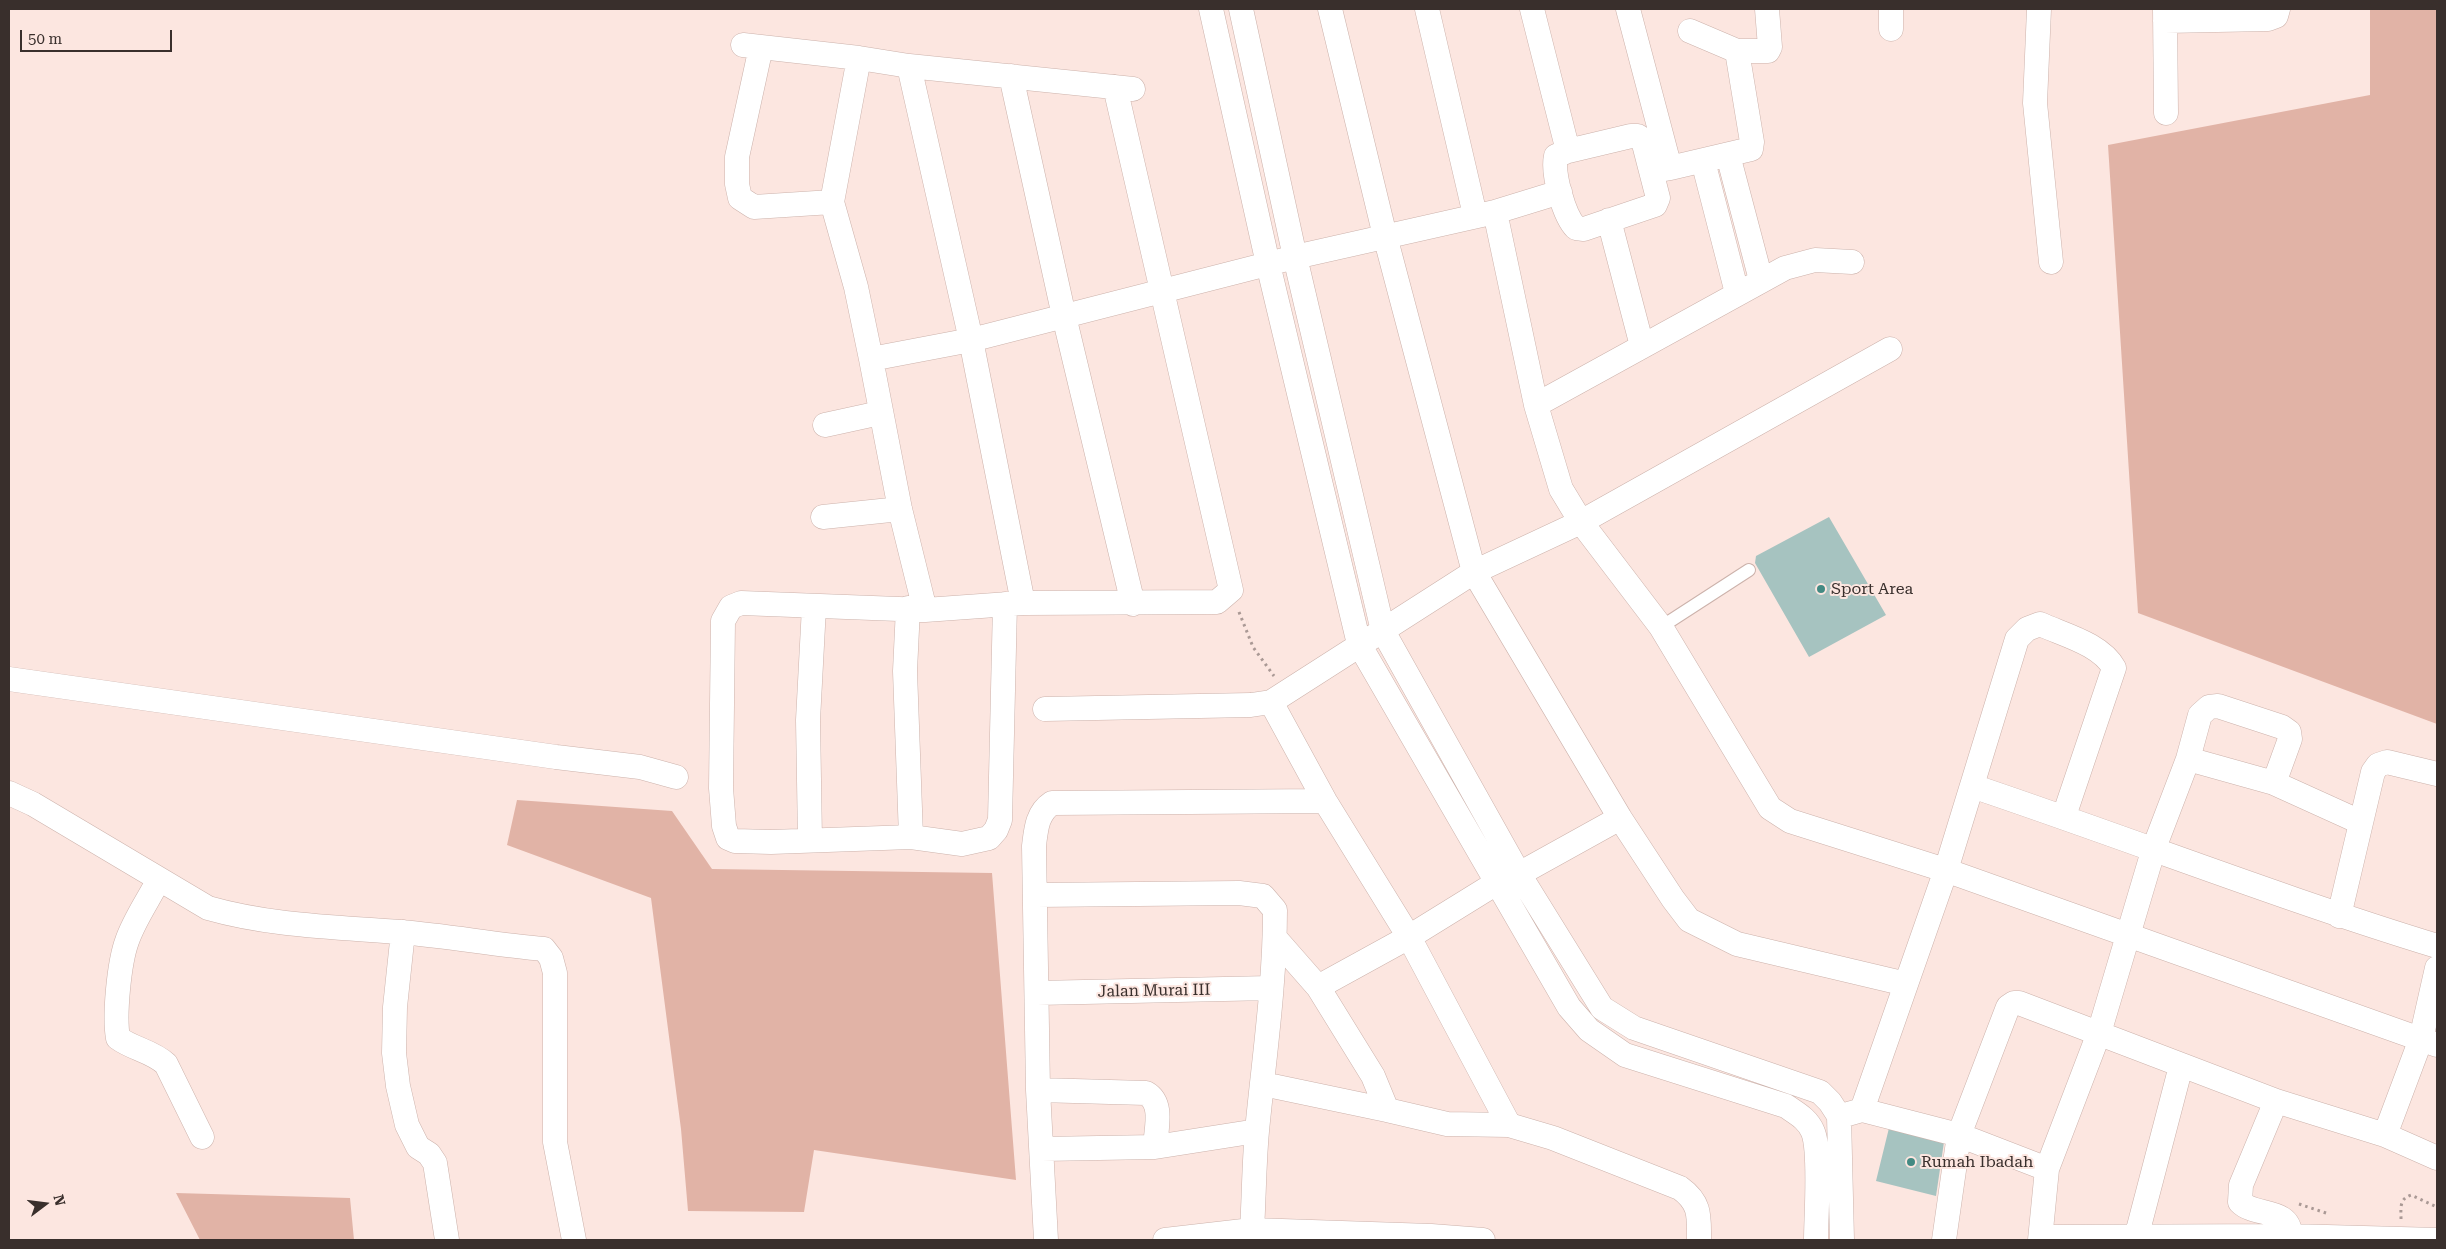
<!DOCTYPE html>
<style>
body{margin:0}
#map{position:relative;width:2446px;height:1249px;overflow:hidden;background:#fce6e0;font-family:"Roboto Serif",serif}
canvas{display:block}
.frame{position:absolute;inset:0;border:10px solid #392f2c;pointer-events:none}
.north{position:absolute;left:20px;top:1179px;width:50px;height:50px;-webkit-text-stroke:4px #fce6e0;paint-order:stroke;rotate:75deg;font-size:14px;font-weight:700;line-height:20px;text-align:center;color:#392f2c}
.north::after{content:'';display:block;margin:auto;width:18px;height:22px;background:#392f2c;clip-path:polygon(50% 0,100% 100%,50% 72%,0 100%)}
.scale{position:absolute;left:20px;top:30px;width:152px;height:22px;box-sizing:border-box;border:2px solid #392f2c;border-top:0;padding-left:6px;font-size:15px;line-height:18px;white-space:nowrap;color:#392f2c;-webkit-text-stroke:4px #fce6e0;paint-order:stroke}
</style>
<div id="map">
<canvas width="2446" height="1249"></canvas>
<div class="frame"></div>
<div class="north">N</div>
<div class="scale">50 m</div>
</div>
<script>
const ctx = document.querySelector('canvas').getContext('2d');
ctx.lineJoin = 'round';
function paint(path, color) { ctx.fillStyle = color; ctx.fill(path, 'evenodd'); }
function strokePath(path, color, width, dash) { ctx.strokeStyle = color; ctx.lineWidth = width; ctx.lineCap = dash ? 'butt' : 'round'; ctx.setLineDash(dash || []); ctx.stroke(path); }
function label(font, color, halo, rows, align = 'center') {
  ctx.font = font + ' "Roboto Serif",serif'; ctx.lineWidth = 4; ctx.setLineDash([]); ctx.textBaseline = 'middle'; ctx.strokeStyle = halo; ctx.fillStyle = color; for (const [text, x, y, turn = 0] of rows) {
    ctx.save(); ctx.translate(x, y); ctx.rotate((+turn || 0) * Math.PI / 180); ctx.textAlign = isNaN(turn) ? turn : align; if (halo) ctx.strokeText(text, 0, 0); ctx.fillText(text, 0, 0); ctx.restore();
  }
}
const green = new Path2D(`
 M2370 9H2437V724L2138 613 2108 145 2370 95Z
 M517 800 672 811 712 869 992 873 1016 1180 814 1150 804 1212 688 1211 681 1129 651 898 507 845Z
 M176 1193 350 1198 354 1240H200Z`);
const building = new Path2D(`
 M1829 517 1886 615 1809 657 1755 563 1756 556Z
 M1889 1128 1944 1142 1936 1196 1876 1181Z`);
const path = new Path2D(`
 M1239 612 1253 647 1274 676
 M2299 1204 2329 1214
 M2401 1219C2401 1208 2399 1199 2411 1195L2437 1207`);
const service = new Path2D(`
 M1661 627 1749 570`);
const minor = new Path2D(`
 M1211 9 1268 264 1359 644 1569 1007 1589 1030 1625 1055 1786 1106C1796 1113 1808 1119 1813 1132 1821 1152 1816 1215 1816 1240
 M1241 9 1295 257 1383 631 1519 874 1602 1008 1634 1028 1820 1092 1830 1102 1839 1116 1842 1240
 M1330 9 1385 236 1474 572 1620 818 1673 899 1689 920 1737 944 1906 984
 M1427 9 1475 215
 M1532 9 1568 151
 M1628 9 1670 168 1654 171
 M1891 9V29
 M2039 9 2035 103 2051 262
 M2165 9 2166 113
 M2165 21 2268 19 2276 16 2278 9
 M1690 31 1737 51H1768L1770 47 1767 9
 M743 45 859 58 909 66 1133 89
 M761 47 737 157V184L740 198 754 207 832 202
 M859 58 832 202 856 287 871 359
 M909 66 971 340 1023 603
 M1011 76 1064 316 1133 604
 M1631 136H1638L1643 140 1658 198 1655 205 1584 229 1576 228C1564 216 1552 173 1556 156L1568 151Z
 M1728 155 1761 280
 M1703 161 1737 293
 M1670 168 1751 149 1752 142 1737 51
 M1495 212 1536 405 1561 489 1581 522 1661 627 1770 808 1790 821 1948 871 2437 1045
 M1609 220 1642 346
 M1536 405 1785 268 1815 260 1852 262
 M825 425 880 413
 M823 517 900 509
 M1005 604 1000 820 996 830 989 838 962 844 911 837 771 842 735 841 728 838 724 826 721 788 723 621 731 607 741 603 925 610 1023 603 1217 602 1231 590 1115 87
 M908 608 905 671 911 837
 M925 610 900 509 871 359 971 340 1295 257 1495 212 1560 192
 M9 679 556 757 640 767 676 777
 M1271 702 1325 801 1409 937 1509 1125 1553 1138 1680 1188C1701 1203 1699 1217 1699 1240
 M1045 709 1251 705 1271 702 1474 572 1581 522 1890 349
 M2188 759 2274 783 2360 822
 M1972 786C2127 838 2280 898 2437 946
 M9 793 33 804 208 908C271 926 336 927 400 932 449 936 496 945 544 949L551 958 555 973V1142L574 1240
 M810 840 808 720 814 607
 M1519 874 1620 818
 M159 879C149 899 134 920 127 941 119 963 114 1016 118 1038 133 1049 152 1051 166 1064L202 1137
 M1036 895 1239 893 1263 896 1275 910C1275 984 1264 1058 1257 1131 1254 1164 1254 1197 1252 1230
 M2339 916 2373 772 2378 765 2387 762 2437 774
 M403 932 395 1007 394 1053 398 1086 407 1125 418 1147 429 1154 435 1163 447 1240
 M1275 938 1318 987 1373 1076 1387 1110 1447 1124 1509 1125
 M1318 987 1409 937 1498 882
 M1037 993 1271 988
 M1263 1084 1387 1110
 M1038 1090 1146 1093C1164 1103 1156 1129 1155 1147
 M2276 1101 2241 1185 2240 1202C2254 1217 2291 1207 2290 1236
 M1862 1110 1946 870 2017 639 2027 629 2040 624C2064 635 2101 644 2114 668L2064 816
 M1848 1114 1862 1110 1959 1135 2047 1169
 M2385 1135 2421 1039 2437 968
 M1042 1149 1155 1147 1257 1131
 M2041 1237 2290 1236 2437 1240
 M2136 1238 2181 1066
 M1046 1240 1038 1090 1034 846C1036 829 1037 813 1052 803L1325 801
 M1165 1240 1252 1230 1431 1236 1483 1240
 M1944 1240 1959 1135 2008 1007 2014 1003H2019L2276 1101 2385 1135 2437 1158
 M2040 1240 2047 1169 2099 1033 2154 848 2188 759 2200 715 2209 707 2218 706 2282 727 2289 732 2290 739 2274 783`);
const markers = [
 [1821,589,5,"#438a83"],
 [1911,1162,5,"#438a83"]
];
const poiNames = [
 ["Sport Area",1831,589],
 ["Rumah Ibadah",1921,1162]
];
const streetNames = [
 ["Jalan Murai III",1154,991,-1]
];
paint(green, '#e1b3a6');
paint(building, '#a6c3c0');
strokePath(service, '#ccb2ab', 14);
strokePath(minor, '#ccb2ab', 25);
strokePath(path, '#aa9995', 3, [2.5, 4]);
strokePath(service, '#fff', 12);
strokePath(minor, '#fff', 24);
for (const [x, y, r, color] of markers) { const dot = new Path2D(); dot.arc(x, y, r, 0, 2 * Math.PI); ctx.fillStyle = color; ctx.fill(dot); strokePath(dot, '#fce6e0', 2); }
label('16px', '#392f2c', '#fce6e0', poiNames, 'left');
label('16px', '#392f2c', '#fce6e0', streetNames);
</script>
